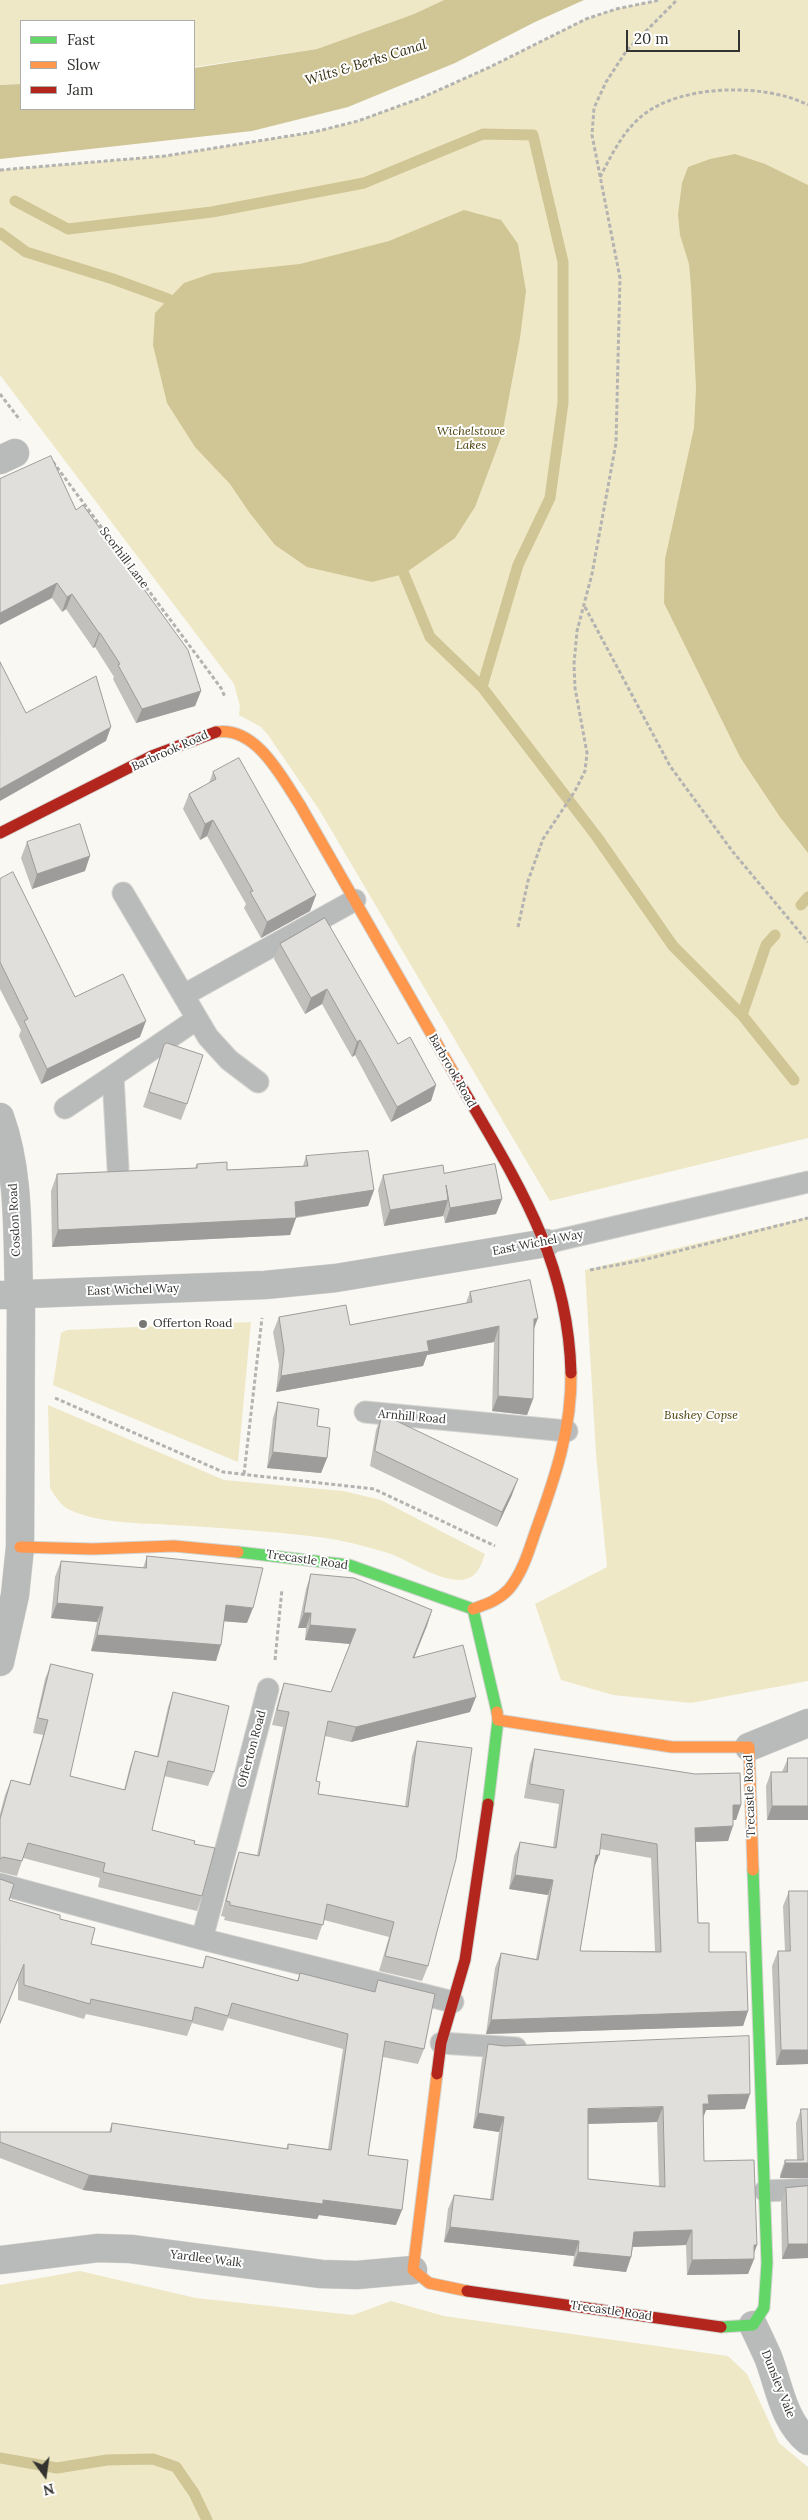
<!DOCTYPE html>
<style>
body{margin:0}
#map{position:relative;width:808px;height:2520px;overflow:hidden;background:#f9f8f3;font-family:Lora,serif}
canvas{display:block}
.legend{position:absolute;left:20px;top:20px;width:175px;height:90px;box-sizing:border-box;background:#fff;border:1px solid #adadac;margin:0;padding:6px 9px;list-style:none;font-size:15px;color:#32322f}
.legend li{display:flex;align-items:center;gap:10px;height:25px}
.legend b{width:25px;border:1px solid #adadac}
.north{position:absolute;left:20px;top:2450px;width:50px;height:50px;-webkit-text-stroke:4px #fff;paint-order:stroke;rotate:166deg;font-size:14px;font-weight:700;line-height:20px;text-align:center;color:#32322f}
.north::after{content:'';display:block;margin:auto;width:18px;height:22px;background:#32322f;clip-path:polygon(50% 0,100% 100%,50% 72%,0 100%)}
.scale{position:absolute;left:626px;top:30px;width:114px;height:22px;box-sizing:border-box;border:2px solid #32322f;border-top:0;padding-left:6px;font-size:15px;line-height:18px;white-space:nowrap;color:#32322f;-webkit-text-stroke:4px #fff;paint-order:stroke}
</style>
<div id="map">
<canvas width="808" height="2520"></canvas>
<ul class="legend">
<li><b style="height:6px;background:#63d668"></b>Fast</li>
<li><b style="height:6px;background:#ff974d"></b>Slow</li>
<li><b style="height:6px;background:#b3261e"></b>Jam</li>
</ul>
<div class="north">N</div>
<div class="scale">20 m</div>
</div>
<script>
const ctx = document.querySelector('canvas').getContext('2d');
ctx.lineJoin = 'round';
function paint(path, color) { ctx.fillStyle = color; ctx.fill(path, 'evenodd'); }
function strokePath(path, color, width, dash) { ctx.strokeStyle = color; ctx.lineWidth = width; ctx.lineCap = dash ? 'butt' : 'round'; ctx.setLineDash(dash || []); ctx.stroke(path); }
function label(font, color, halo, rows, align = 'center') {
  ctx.font = font + ' Lora,serif'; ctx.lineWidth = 4; ctx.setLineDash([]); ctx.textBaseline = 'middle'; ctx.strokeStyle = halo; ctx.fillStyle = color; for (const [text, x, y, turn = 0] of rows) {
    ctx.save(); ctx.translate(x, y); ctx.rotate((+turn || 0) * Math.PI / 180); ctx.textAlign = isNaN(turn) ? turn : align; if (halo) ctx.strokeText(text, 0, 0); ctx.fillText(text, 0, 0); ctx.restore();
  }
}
const green = new Path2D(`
 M0 0H444L414 14 317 49 194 67V21H21V84L0 85Z
 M660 0H808V1138L550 1201 320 811 268 735 261 727 239 715 240 706 234 684 0 375V170L165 156 314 132 358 121 421 98 490 67 586 19 616 9Z
 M808 1217V1681L691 1703 613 1695 561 1680 535 1604 607 1567 596 1454 585 1270Z
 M251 1322 238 1462 53 1385 61 1333 67 1330Z
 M48 1405 224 1480 343 1491 381 1500 485 1554C481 1565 478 1576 466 1579 444 1585 409 1560 388 1553 365 1546 342 1540 318 1537 270 1531 222 1528 174 1525 141 1523 101 1524 70 1510 61 1506 55 1496 50 1488Z
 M80 2271 196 2298 353 2315 391 2301 444 2316 728 2356 747 2374 779 2443 808 2467V2520H0V2285Z`);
const water = new Path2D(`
 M444 0H584L535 22 455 63 348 107 252 131 0 159V85L21 84V109H194V68L317 49 414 14Z
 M735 154 765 164 808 185V853L780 817 740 757 664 603 665 559 694 428 696 388 691 287 689 264 680 235 678 214 682 183 688 167 710 159Z
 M464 210 501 220 518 244 526 291 520 338 502 435 475 507 455 538 404 574 372 582 307 567 275 545 249 512 230 484 195 447 167 403 153 345 155 313 184 283 213 273 300 264 389 241Z`);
const stream = new Path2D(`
 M15 201 68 229 212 212 364 183 483 134 533 135 563 262V403L550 498 518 565 482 687
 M0 233 26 252 113 279 168 299
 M404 574 430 637 482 687 597 837 673 946 742 1015 794 1080
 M801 905 808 897
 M742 1015 766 945 775 935
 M0 2458 57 2468 107 2460 153 2459 176 2467 194 2493 207 2520`);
const path = new Path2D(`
 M0 170 165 156 314 132 358 121 421 98 490 67 586 19 616 9 660 0
 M600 177C612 154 623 131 643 115 682 84 766 83 808 105
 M0 394 20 420
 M53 462 221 688 225 697
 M585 607 670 766 733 852 808 942
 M518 927 528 881 543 839 575 791 585 771 587 753 575 688 574 664 577 631 592 574 616 443 620 278 592 135 594 108 606 82 627 50 677 0
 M590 1270 643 1260 808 1218
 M55 1398 223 1472 374 1489 495 1546
 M244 1474 262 1318
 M275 1660 282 1589`);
const lane = new Path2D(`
 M123 893 208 1037 229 1060 258 1082
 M184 995 355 900
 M65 1108 113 1076
 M118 1168 113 1076 197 1019
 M546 1243 808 1182
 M365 1412 567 1431
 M0 1884 202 1939 453 2002
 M202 1939 268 1689
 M441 2043 516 2048
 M765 2191 808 2189`);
const street = new Path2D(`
 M0 460 15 453
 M0 1117C20 1172 17 1236 19 1295
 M0 1295 265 1285 336 1278 546 1243
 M0 1662 15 1595 20 1547 21 1295
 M749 1747 808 1723
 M0 2260 98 2248 131 2249 321 2274 357 2275 413 2270
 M753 2325C758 2335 763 2346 768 2357 779 2385 783 2421 808 2441`);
const fast = new Path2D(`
 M238 1552 349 1565 473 1609 497 1712
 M488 1804 498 1720
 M721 2327 753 2325 764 2308 767 2263 753 1870`);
const slow = new Path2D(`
 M216 732C256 726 281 776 300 805L456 1077
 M20 1547 93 1549 174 1546 238 1552
 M473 1609C487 1604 499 1600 509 1589 523 1572 529 1550 536 1530 555 1478 572 1428 571 1373
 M497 1712 498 1720 672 1747H749L753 1870
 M437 2074 413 2270 429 2283 467 2291`);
const jam = new Path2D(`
 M0 833 152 756 216 732
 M456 1077C513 1176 568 1255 571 1373
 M437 2074 441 2043 465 1960 488 1804
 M467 2291 721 2327`);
const wall = new Path2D(`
 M76 510 201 691 195 706 136 723 113 679 114 677 95 647 93 648 66 609 62 612 52 598Z
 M213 772 316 895 310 911 261 938 244 908 246 904 207 836 200 840 183 809 189 794 209 783Z
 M27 842 85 871 32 889 21 858Z
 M0 879 75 997 140 1037 41 1084 19 1036 21 1030 0 989Z
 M280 944 398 1044 436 1085 431 1101 391 1122 355 1055 352 1057 322 1004 305 1014 274 959Z
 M164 1045 187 1104 181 1120 143 1107Z
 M306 1156 374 1190 368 1206 296 1218 290 1235 52 1247 51 1191 57 1174 195 1168 197 1164 227 1170 303 1166Z
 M444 1173 502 1199 496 1214 445 1223 443 1214V1216L384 1226 378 1190 383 1175Z
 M470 1292 534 1328 533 1399 527 1415 492 1411 494 1342 427 1355 423 1366 276 1392 279 1365 273 1332 279 1317 350 1325 466 1303Z
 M278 1402 317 1426 327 1458 321 1473 267 1468 273 1418Z
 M382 1414 512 1495 497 1527 370 1466 376 1430Z
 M147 1556 247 1623 224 1621 216 1661 91 1651 97 1622 51 1618 55 1577 61 1561 143 1568Z
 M311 1574 432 1610 414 1658 470 1712 351 1742 325 1736 316 1781 318 1794 405 1806 412 1756 417 1741 428 1966 422 1981 379 1971 389 1937 324 1920 317 1940 224 1920 225 1917 221 1916 234 1867 239 1852 257 1855 283 1727 272 1725 279 1698 284 1683 331 1692 350 1644 305 1640 306 1628H298L306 1589Z
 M51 1664 70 1776 124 1790 130 1766 135 1751 157 1756 168 1707 173 1692 214 1772 208 1786 164 1776 152 1830 194 1844 202 1896 197 1911 98 1887 100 1878 23 1858 17 1876 0 1872V1814L5 1795 11 1780 29 1785 43 1735 33 1733 45 1679Z
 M535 1749 741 1805 736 1820H733L728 1841 696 1842 698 1923 709 1952 748 2011 743 2026 486 2034 495 1968 501 1953 536 1959 548 1895 509 1889 514 1856 520 1842 553 1847 559 1804 524 1798 530 1764ZM600 1849 651 1858 655 1951H580L594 1868 599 1855Z
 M788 1758H808L767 1820 766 1786 771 1772H782Z
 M0 1879 9 1900 60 1919 91 1944 202 1968 206 1956 297 1981 300 1973 374 1992 378 1980 424 2049 418 2064 383 2057 368 2155 396 2225 319 2215 317 2219 83 2190 0 2158V2132H109L112 2123 286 2149 288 2144 328 2149 343 2049 228 2018 223 2031 192 2023 187 2036 86 2014 84 2019 18 2000V1979L0 2024Z
 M789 1891H808V2064L776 2065 772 1966 778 1951H785L783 1906Z
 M488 2044 745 2109 706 2110 703 2118 704 2161 754 2253V2259L748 2274 687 2275 686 2245 633 2247 631 2257 626 2272 573 2266 574 2256 444 2242 448 2209 454 2195 490 2199 499 2132 473 2128 482 2059ZM657 2122 659 2187 588 2179V2124Z
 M801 2109H808V2178H780V2175L785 2160H797L796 2123Z
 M786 2188 808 2258 782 2259 781 2203Z`);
const shadedWall = new Path2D(`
 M57 583 52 598 0 625V613Z
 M72 594 66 609 62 612 67 597Z
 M99 633H100L95 647 93 648Z
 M201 691 195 706 136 723 142 709Z
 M111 727 106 741 0 801V789Z
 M213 820 207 836 200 840 205 824Z
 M90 856 85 871 32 889 37 874Z
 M316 895 310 911 261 938 267 922Z
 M327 989 322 1004 305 1014 311 998Z
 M146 1021 140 1037 41 1084 47 1069Z
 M360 1040 355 1055 352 1057 357 1042Z
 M436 1085 431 1101 391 1122 397 1107Z
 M374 1190 368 1206 290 1218H296L290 1235 52 1247 58 1230 295 1202Z
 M502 1199 496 1214 445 1223 450 1208Z
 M448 1200 443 1216 384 1226 390 1210Z
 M538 1318 532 1334 534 1319Z
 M499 1326 494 1342 427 1355 423 1366 276 1392 281 1376 427 1341Z
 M498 1396 533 1399 527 1415 492 1411Z
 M273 1452 327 1458 321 1473 267 1468Z
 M518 1479 512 1495 497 1527 502 1512Z
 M57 1603 103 1607 97 1622 51 1618Z
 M226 1605 253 1608 247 1623 220 1621Z
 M432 1610 427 1626 408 1673 413 1658Z
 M304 1613H311L306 1628H298Z
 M310 1625 356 1629 351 1644 305 1640Z
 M97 1635 221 1645 216 1661 91 1651Z
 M476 1697 470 1712 351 1742 356 1727Z
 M733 1805H741L736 1820H727Z
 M772 1806H808V1820H767Z
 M733 1826 728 1841 690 1842 695 1828Z
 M596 1855H599L593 1870Z
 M515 1875 553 1880 548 1895 509 1889Z
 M748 2011 743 2026 486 2034 491 2020Z
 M781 2050H808V2064L776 2065Z
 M750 2094 745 2109 706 2110 703 2118V2104L708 2095Z
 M663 2107 657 2122 583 2124 588 2109Z
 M478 2113 504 2117 499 2132 473 2128Z
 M785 2163H808V2178H780Z
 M89 2175 323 2200 402 2210 396 2225 319 2215 317 2219 83 2190Z
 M450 2227 579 2241 574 2256 444 2242Z
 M692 2230 686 2245 629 2247 634 2232Z
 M788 2244H808V2258L782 2259Z
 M754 2245H757L752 2259H754L748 2274 687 2275 692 2260Z
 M578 2252 631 2257 626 2272 573 2266Z`);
const building = new Path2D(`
 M51 456 76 510 83 505 188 650 201 691 142 709 118 665 120 664 100 633H99L72 594 67 597 57 583 0 613V479Z
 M0 662 26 713 96 676 111 727 0 789Z
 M239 758 316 895 267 922 250 892 253 891 213 820 205 824 189 794 216 779 213 772Z
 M80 824 90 856 37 874 27 842Z
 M13 872 75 997 123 974 146 1021 47 1069 24 1021 28 1019 0 962V879Z
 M325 918 398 1044 410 1037 436 1085 397 1107 360 1040 357 1042 327 989 311 998 280 944Z
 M167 1043 203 1055 187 1104 149 1092 164 1045Z
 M368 1151 374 1190 295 1202 296 1218 58 1230 57 1174 197 1168V1164L227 1162V1170L308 1166 306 1156Z
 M495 1164 502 1199 450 1208 446 1185 448 1200 390 1210 383 1175 443 1165 444 1173Z
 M530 1280 538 1318 534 1319 533 1399 498 1396 499 1326 427 1341 429 1351 281 1376 284 1350 279 1317 346 1305 350 1325 472 1302 470 1292Z
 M278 1402 319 1409 317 1426 330 1428 327 1458 273 1452Z
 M382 1414 518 1479 502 1512 375 1451Z
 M147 1556 263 1568 253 1608 226 1605 221 1645 97 1635 103 1607 57 1603 61 1561 146 1568Z
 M311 1574 354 1578 432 1610 413 1658 463 1645 476 1697 356 1727 328 1721 316 1781 320 1782 318 1794 408 1807 417 1741 472 1748 456 1859 428 1966 385 1956 394 1922 327 1904 323 1925 230 1905V1902L226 1901 239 1852 259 1856 289 1712 277 1710 284 1683 331 1692 356 1629 310 1625 311 1613H304Z
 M51 1664 93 1674 70 1776 125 1790 135 1751 158 1757 173 1692 229 1706 214 1772 168 1761 152 1830 195 1841 194 1844 215 1848 202 1896 103 1872 105 1863 28 1843 22 1861 3 1857 0 1859V1819L11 1780 30 1785 48 1720 38 1718Z
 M535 1749 695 1774 740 1773 741 1805H733V1826L695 1828 698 1923H709V1952H746L748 2011 491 2020 501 1953 538 1960 553 1880 515 1875 520 1842 556 1848 564 1790 530 1784ZM602 1834 657 1844 661 1952 580 1951 596 1855H599Z
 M788 1758H808V1806H772L771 1772H787Z
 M0 1879 14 1884 9 1900 60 1915V1919L95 1928 91 1944 203 1968 206 1956 298 1981 300 1973 375 1992 378 1980 435 1994 424 2049 385 2041 368 2155 408 2160 402 2210 323 2200V2204L89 2175 0 2142V2132H111L112 2123 288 2149V2144L331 2150 348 2034 232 2003 228 2016 195 2007 192 2021 91 1999 90 2004 24 1985V1964L0 2023Z
 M789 1891H808V2050H781L778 1951H790Z
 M749 2036 750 2094 708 2095 709 2104H703L704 2161 754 2160 757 2245H754V2259L692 2260V2230L634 2232 631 2257 578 2252 579 2241 450 2227 454 2195 493 2200 504 2117 478 2113 488 2044 504 2046ZM663 2107 665 2187 588 2179V2109Z
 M801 2109H808V2163H785V2160H803Z
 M808 2186V2244H788L786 2188Z`);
const markers = [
 [143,1324,5,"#787774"]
];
const parkNames = [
 ["Wichelstowe",471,432],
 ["Lakes",471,446],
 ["Bushey Copse",701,1416]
];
const streetNames = [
 ["Scorhill Lane",124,558,53],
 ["Barbrook Road",170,751,-24],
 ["Barbrook Road",452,1071,60],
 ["Cosdon Road",15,1220,-93],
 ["East Wichel Way",538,1243,-11],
 ["East Wichel Way",133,1290,-2],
 ["Arnhill Road",412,1417,5],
 ["Trecastle Road",307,1560,8],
 ["Offerton Road",252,1749,-75],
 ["Trecastle Road",750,1796,-92],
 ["Yardlee Walk",206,2259,7],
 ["Trecastle Road",611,2311,8],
 ["Dunsley Vale",778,2384,68]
];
const poiNames = [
 ["Offerton Road",153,1324]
];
const waterNames = [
 ["Wilts & Berks Canal",366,63,-17]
];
paint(green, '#efe8c7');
paint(water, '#d0c594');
strokePath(stream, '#d0c594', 11);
strokePath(lane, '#d4d4d1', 23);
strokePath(street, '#d4d4d1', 29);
strokePath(fast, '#d4d4d1', 13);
strokePath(slow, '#d4d4d1', 13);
strokePath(jam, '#d4d4d1', 13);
strokePath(path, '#b3b3b2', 3, [4, 2.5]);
strokePath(lane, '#b9baba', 21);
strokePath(street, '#b9baba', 28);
strokePath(fast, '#63d668', 11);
strokePath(slow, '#ff974d', 11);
strokePath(jam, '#b3261e', 11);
paint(wall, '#c1c0bd');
paint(shadedWall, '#9d9c9a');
paint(building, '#e0dfdc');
strokePath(building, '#9d9c9a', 1);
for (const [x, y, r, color] of markers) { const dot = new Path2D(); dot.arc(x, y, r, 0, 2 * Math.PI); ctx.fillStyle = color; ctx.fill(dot); strokePath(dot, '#fff', 2); }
label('italic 12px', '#493e05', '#fff', parkNames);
label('12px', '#32322f', '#fff', streetNames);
label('12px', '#32322f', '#fff', poiNames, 'left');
label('italic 14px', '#362f11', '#fff', waterNames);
</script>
